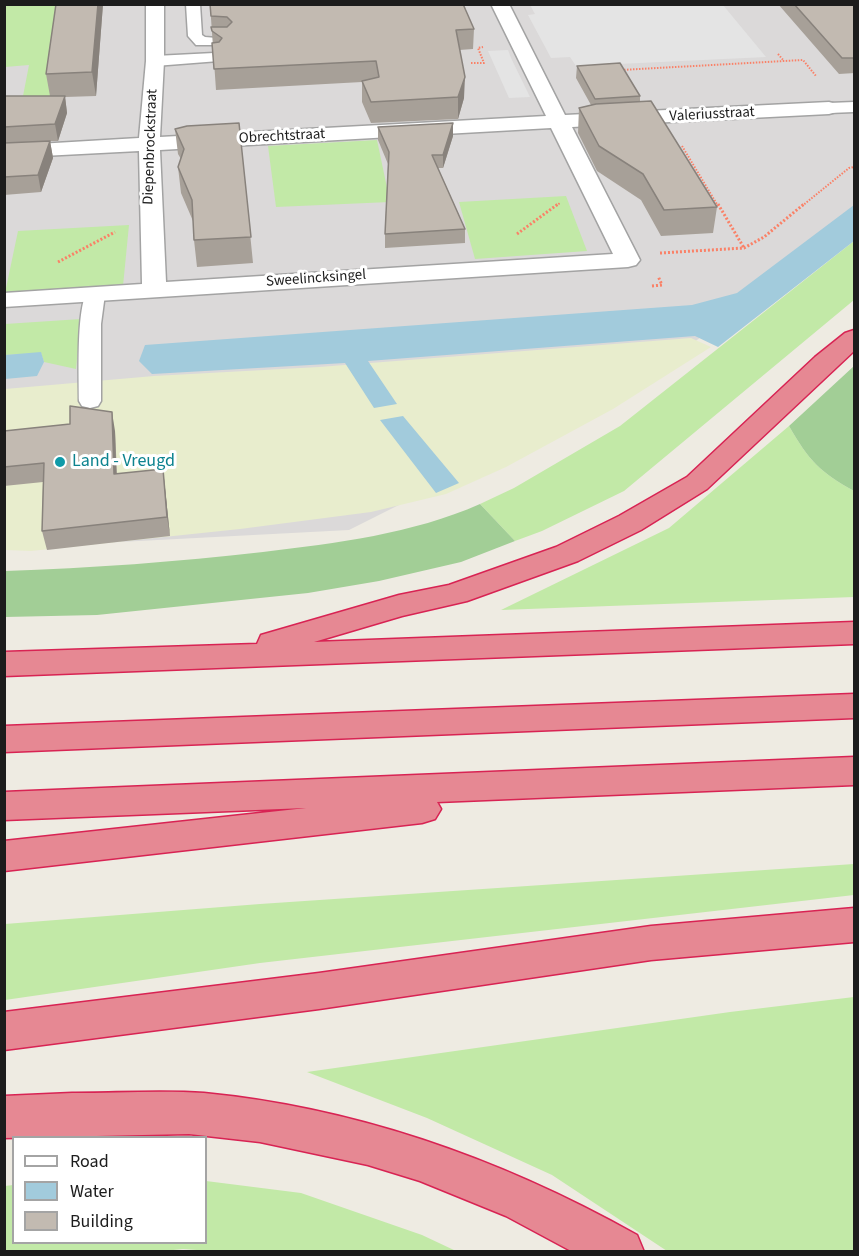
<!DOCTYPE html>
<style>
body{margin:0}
#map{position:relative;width:859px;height:1256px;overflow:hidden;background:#eeebe2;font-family:"Source Sans 3",sans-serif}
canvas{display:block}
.frame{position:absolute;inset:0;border:6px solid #1c1c1c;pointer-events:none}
.legend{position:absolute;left:12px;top:1136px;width:195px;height:108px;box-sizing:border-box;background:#fff;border:2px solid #a4a4a4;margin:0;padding:8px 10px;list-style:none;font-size:18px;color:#1c1c1c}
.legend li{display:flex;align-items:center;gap:12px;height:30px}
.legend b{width:30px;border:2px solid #a4a4a4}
</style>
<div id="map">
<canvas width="859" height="1256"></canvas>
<div class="frame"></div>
<ul class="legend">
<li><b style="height:8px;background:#fff"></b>Road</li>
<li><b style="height:16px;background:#a2cbdc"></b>Water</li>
<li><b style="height:16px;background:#c2bab1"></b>Building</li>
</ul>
</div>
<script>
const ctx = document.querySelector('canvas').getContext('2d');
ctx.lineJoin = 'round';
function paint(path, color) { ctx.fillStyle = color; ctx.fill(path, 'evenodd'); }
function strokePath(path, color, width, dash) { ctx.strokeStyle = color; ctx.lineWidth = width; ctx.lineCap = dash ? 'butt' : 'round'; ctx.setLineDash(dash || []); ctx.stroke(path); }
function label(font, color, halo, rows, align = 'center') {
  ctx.font = font + ' "Source Sans 3",sans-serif'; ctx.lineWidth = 6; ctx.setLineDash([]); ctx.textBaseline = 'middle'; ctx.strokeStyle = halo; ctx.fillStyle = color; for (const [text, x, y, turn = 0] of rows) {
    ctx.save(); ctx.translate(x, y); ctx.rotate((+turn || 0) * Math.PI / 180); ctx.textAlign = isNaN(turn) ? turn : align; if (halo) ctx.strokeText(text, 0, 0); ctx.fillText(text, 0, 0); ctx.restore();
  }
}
const residential = new Path2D(`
 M5 5H854V224L632 388 349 530 5 548Z`);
const farmland = new Path2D(`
 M691 338 711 347 613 409 506 467 446 494 371 512 240 529 31 551 5 550V389L154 376 319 367Z`);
const grass = new Path2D(`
 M5 5H62L50 98 40 96H23L29 65 5 67Z
 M377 140 390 202 276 207 268 146Z
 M566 196 587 251 475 259 459 202Z
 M129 225 123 286 5 293 18 231Z
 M854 241V300L624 491 542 531 515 541 480 504 514 488 620 426Z
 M81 319 76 369 44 362 41 353 5 355V324Z
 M789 426C809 461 820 472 854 491V597L501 610 669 528Z
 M854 864V895L260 963 5 1000V924L260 904Z
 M854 997V1251H667L552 1175 427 1118 307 1072 730 1012Z
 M206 1181 301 1193 422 1235 456 1251 224 1252 183 1249 154 1252 5 1251V1186L13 1185 14 1242H206Z`);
const forest = new Path2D(`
 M854 366V491C820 472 809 461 789 426Z
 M480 504 515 541 461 562 379 581 308 593 97 615 5 617V571C91 568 177 562 263 552 337 543 412 534 480 504Z`);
const parking = new Path2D(`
 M530 5H723L766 57 576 66 570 57 551 58 528 15 535 14Z
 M508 50 511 58 530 97 509 98 488 51Z`);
const water = new Path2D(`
 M854 205V241L718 347 695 336 368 361 397 404 374 408 345 363 152 374 139 361 145 345 692 305 737 293Z
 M41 352 44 362 37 376 5 379V355Z
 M403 416 459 483 436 493 380 420Z`);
const pathFar1 = new Path2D(`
 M778 54 784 61
 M471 63H484L478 48 483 47
 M621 70 803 60 816 76
 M682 146 718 206
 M556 206 560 203
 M802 206 849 168 854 167`);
const path = new Path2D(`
 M718 204 744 248
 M517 234 558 204
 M660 253 744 248 764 237 804 204
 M58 262 115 232
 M652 286 662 285 658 276`);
const lane = new Path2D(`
 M186 4H200L202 35 205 37 229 39 232 42 229 45H196L188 36Z
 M214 53 219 55 222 58 219 61 155 66 147 61 155 56Z
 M854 102V112L829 113 821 108 829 103Z
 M95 288 102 290 105 294 101 324V401L98 406 90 408 82 406 79 401C79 377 76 307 88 290Z`);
const street = new Path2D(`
 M146 4H164V61L160 137 546 116 491 4H509L565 115 829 102 836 104 839 108 836 112 829 114 572 127 640 260 636 265 628 267 4 307V293L142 284 139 151 4 158V146L139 138 146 61ZM551 128 613 254 166 282 160 150Z`);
const highway = new Path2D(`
 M854 330V351L707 489 641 530 578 561 467 601 402 616 314 642 854 622V644L4 676V652L257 644 261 635 399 595 449 585 556 547 619 516 687 477 815 357 845 333Z
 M854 694V718L4 752V726Z
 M854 757V785L437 802 441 809 435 819 422 823 4 871V841L306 808 4 820V792Z
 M854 908V942L651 960 319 1009 4 1050V1012L319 973 651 926Z
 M72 1093C115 1093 163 1090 204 1093 358 1108 503 1160 637 1235L644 1252H573L506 1216 420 1181 368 1165 260 1142 189 1134 4 1138V1096Z`);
const wall = new Path2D(`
 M56 4H103L96 96 65 97 67 113 58 141H50L53 158 41 192 4 195V96H50L46 74Z
 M210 4 474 29 473 49 459 50 464 98 458 119 371 123 362 102V82L216 90Z
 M778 4H855V73L839 74Z
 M577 66 640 96V102L717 207 713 233 661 236 641 200 597 171 578 133 579 108 591 105 576 78Z
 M239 123 253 263 197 267 194 240 193 221 181 193 178 167 181 159 178 154 175 129Z
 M453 123V136L443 168H438L465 229V243L385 248V234L388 164 378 140V127Z
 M70 424 115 431 117 474 163 469 165 488 170 536 47 550 42 531 43 482 4 486V431Z`);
const shadedWall = new Path2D(`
 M98 4H103L96 96 92 72Z
 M465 77 464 98 458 119V97Z
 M65 96 67 113 58 141 55 124Z
 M453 123V136L443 168V155Z
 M50 141 53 158 41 192 38 175Z
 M112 412 115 431 117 493 114 474Z
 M163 469 165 488 170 536 167 517Z`);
const building = new Path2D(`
 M56 4H98L92 72 46 74Z
 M210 4H463L474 29 456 30 465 77 458 97 371 102 362 81 379 77 376 61 214 69 212 43 219 42 222 38 212 31 211 27H227L232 22 227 17 211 16Z
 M794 4H855V58H842Z
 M620 63 640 96 595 99 577 66Z
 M4 96H65L55 124 4 127Z
 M651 101 717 207 664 210 643 174 599 146 579 108 596 104Z
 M239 123 251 237 194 240 192 200 178 167 184 149 175 129 187 126Z
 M453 123 443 155H432L465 229 385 234 389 152 378 127Z
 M50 141 38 175 4 177V143Z
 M70 406 112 412 114 474 163 469 167 517 42 531 44 463 4 467V431L70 424Z`);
const markers = [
 [60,462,6,"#0f9aa8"]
];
const farStreetnames = [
 ["Valeriusstraat",712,115,-3],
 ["Obrechtstraat",282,137,-3],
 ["Diepenbrockstraat",151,147,-88],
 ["Sweelincksingel",316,279,-4]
];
const cultureNames = [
 ["Land - Vreugd",72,462]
];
paint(residential, '#dbd9d9');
paint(farmland, '#e8edcd');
paint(grass, '#c2e9a7');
paint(forest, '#a2ce96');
paint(parking, '#e4e4e4');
paint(water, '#a2cbdc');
strokePath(lane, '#a3a3a3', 3);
strokePath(street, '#a3a3a3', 3);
strokePath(highway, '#d82353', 3);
strokePath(pathFar1, '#fa8167', 2, [1.5, 1.5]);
strokePath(path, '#fa8167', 3, [2, 2]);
paint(lane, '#fff');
paint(street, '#fff');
paint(highway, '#e68893');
paint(wall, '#a7a098');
paint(shadedWall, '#88827c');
paint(building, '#c2bab1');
strokePath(building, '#88827c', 1.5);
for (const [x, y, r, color] of markers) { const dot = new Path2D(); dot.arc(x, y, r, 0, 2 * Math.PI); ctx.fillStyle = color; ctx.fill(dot); strokePath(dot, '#fff', 2); }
label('15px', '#1c1c1c', '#fff', farStreetnames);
label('18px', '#0d838f', '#fff', cultureNames, 'left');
</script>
